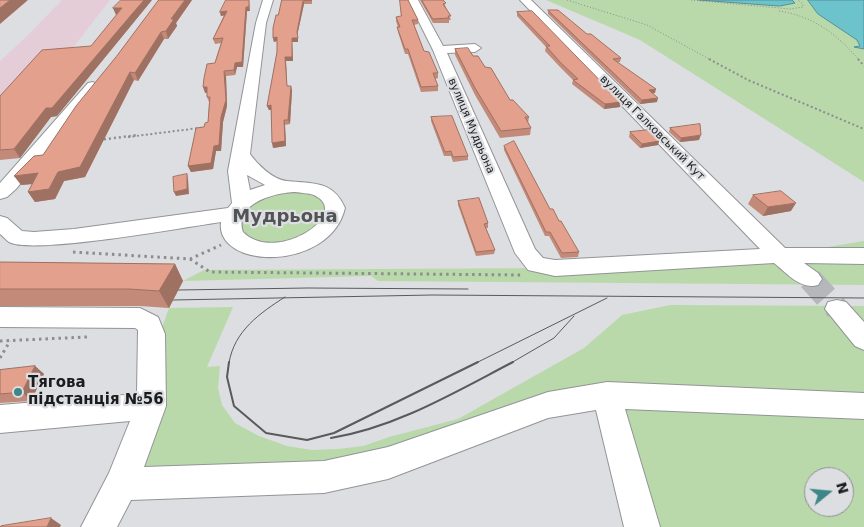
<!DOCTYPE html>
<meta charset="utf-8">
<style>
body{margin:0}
#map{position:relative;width:864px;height:527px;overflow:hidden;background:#dddee1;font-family:"DejaVu Sans",sans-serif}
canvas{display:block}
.north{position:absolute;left:804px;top:467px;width:50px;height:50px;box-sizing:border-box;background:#dddee1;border:1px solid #8f9092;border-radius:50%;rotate:73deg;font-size:14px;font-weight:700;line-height:20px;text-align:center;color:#1a1b1c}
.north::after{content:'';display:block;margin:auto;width:18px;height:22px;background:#3e8687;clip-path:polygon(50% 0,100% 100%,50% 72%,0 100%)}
</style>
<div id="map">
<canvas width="864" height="527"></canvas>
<div class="north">N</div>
</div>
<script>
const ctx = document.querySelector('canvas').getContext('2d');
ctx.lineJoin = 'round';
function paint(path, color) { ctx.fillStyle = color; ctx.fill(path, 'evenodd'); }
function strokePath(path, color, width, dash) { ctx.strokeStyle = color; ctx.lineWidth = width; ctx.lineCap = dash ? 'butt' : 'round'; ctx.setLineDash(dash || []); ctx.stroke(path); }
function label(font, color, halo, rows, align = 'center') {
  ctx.font = font + ' "DejaVu Sans",sans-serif'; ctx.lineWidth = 4.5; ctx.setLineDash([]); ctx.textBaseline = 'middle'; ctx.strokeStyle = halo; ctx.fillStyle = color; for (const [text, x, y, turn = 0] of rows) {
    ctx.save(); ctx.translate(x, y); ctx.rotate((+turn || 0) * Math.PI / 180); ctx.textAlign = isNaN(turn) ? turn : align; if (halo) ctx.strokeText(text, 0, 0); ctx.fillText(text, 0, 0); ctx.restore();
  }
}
const industrial = new Path2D(`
 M62 0H110L0 141V61L26 37Z`);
const green = new Path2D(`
 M546 0H808L818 14 857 40 860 46 856 47 864 49V182L640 40Z
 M306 188 334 211 296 246 243 242 235 214 251 199Z
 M864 241V285L378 281 371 276 183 281 204 270 555 268 779 255Z
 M670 305 864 306V527H642L607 396 388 463 135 483 161 331 169 308 233 307 207 367 220 366 218 388 222 405 235 423 259 436 287 446 312 450 338 449 363 446 389 437 458 419 584 348 622 315ZM814 477H844V507H814Z`);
const water = new Path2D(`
 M699 0H792L795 3 780 6Z
 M808 0H864V49L854 47 860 46 857 40 818 14Z`);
const minorTunnel = new Path2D(`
 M810 279 837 309`);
const pathFar3 = new Path2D(`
 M567 0 647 25 711 60
 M691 0 790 9 803 7V4L798 0
 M779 11C813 16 837 34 859 60`);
const pathFar2 = new Path2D(`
 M709 59 748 80 864 129
 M858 59 864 66
 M128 137 207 127`);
const pathFar1 = new Path2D(`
 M99 140 138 135`);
const path = new Path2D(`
 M73 252 190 259 221 245
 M190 259 210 272 522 275
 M0 341 87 337
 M0 358 10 341`);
const minor = new Path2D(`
 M263 0H273L266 23 250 154C257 164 273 180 287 181 313 184 333 180 345 208 330 272 215 270 221 222 186 227 33 255 9 242 6 240 3 236 0 234V216L7 218 22 231 34 232 74 229 228 208 232 203 228 171 256 23ZM247 175 265 185 250 190ZM295 192C301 193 308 193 314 195 354 214 275 265 243 232 234 203 274 193 295 192Z
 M408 0H418L443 46 475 44 481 48 475 52 447 53 535 249 543 258 555 260 760 249 520 0H531L785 248H864V264L804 263 818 273 822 279 818 285C800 290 787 273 774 263L555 276 528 270 515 253 433 50Z
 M93 82 100 86 98 89 16 189 7 197 0 199V183L88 83Z
 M837 300 846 302 864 322V350L855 346 825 309 828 302Z
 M0 307 140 308 158 317 165 334 166 406 144 467 324 461 388 447 548 392 607 382 864 393V419L625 409 660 527H624L596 410 548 418 388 479 324 493 131 500 117 527H81L109 473 130 421 0 433V405L137 394 138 330 135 328 0 327Z`);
const tramFar1 = new Path2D(`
 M178 290 308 288 468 289
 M173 300 432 295 864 298
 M229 363C234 331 260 313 285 297
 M476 363 607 298
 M511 363 554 338 574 316`);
const tram = new Path2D(`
 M229 362 227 377 234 406 266 433 307 440 334 433 478 362
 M331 438C397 427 455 392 513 362`);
const wall = new Path2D(`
 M152 0 57 116 51 117 20 158 0 160V96L91 46Z
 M159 0H192L176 23 177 26 168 39H164L138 81 134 80 85 177 64 181 55 199 35 202 28 192 32 184 21 185Z
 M282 0H312V4H304L297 36 298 42H292L293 61H286L287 86 292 90 290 124 285 125 286 146 273 148 271 110H269L267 106 277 52V41L274 42 273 38Z
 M420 0H443L451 20H449V23H433Z
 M548 10 621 58 620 62H617L655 93H653L657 102 640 104 548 14Z
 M247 11 243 67H237L235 75 226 76 227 106 223 122 221 151H216L213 169 191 172 188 166 204 127 208 122 209 102 207 97V92L205 93 221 43 215 44 213 39 224 15 221 16 220 12 250 11Z
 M517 12 621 102 620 107 604 109 572 84 573 80 559 66 545 51 546 47 517 16Z
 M396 17 418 20V24L414 25 424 51 438 73V78L435 79 438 86V91L421 92 408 54H405L398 32 397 27H398L396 21Z
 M455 49 473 56 485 67 510 100 529 117 528 123 531 128 530 135 500 138 475 95 455 55Z
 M431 117 468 156V160L453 162 451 156H444L431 121Z
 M670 128 699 140 680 142 669 132Z
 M630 132 659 141 658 145 640 148 629 137Z
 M504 146 550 209 559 221 579 252 578 257 561 258 549 236H545L504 150Z
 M753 195 791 211 763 216 748 204Z
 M458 201 488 223V228H486L495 250 494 254 476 256 458 205Z
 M0 262 175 264 183 281 169 308 140 306H0Z
 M35 366 44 374 31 401 0 403V370Z`);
const shadedWall = new Path2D(`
 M10 0H28L0 24V8Z
 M144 0H152L57 116 51 117 20 158 14 149 46 108Z
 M185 0H192L176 23 177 26 168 39 166 31 171 19Z
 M249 0 250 11H247L243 67H237L235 75 234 70 246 7Z
 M303 1 304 4 297 36V32Z
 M113 8H122L116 15Z
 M227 11 228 15 221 16 220 12Z
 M161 32 164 39 138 81 135 73Z
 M277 37V41L274 42 273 38Z
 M292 38H298V42H292L293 61H286L287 90V86L285 57Z
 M224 71 226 76 227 106 223 122 221 151H216L213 169 191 172 188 166 214 146Z
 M130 72 134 80 85 177 64 181 55 199 35 202 28 192Z
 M291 86 292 90 290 124 288 120Z
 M203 87H207L209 92 205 93Z
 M656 89 655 93 647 94 649 90Z
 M658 98 657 102 640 104 642 100Z
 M621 102 620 107 604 109 605 104Z
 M271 105 272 110H269L267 106Z
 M284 120 285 125 286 146 273 148 272 143Z
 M701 135 699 140 680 142 681 138Z
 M659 141 658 145 640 148 642 144Z
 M38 173 44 183 21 185 14 176Z
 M187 174 188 179 189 194 176 196 174 192Z
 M796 203 791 211 763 216 768 207Z
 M175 264 183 281 169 308 159 291Z
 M35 366 44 374 31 401 22 392Z
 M51 518 61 525 60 527H47Z`);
const building = new Path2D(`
 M0 0H10L0 8Z
 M121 0H144L52 108H46L14 149 0 150V96L42 50 91 46 122 8H113Z
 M159 0H185L171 19H174L166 31 161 32 135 73 130 72 80 167 58 172 49 189 28 192 38 173 14 176 34 156 43 155 76 106 116 57Z
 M226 0H249V7H246L242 62 235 63 234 70 224 71 226 100 221 117 219 145 214 146 211 163 188 166 196 128 204 127 205 123 208 122 210 97H207V87H203L204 78 207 64 215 63 223 38 213 39 227 11 220 12Z
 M282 0H312L303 1 297 32 298 38H292V57H285L287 86H291L288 120H284L285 141 272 143 271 105 267 106 277 52V37L273 38V28L276 15H278Z
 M400 0H408L418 20H412L424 51 429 52 438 73H433L438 86 421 87 408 49H405L397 27H400L396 17 401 16Z
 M422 0H443L446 3 443 4 451 16H448L449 18 433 19Z
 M548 10H558L587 34H591L621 58 613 59 656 89 649 90 658 98 642 100Z
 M532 11 621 102 605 104 573 80 578 79 560 62 546 46H550L517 12Z
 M468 48 473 56H478L485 67 491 68 510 100H513L529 117H525L531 128 501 131 475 88 455 49Z
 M452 116 468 156 453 157 451 151 445 152 431 117Z
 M700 124 701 135 681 138 670 128Z
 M648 130 659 141 642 144 630 132Z
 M514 141 550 209H553L559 221H561L579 252 562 253 550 232H546L504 146Z
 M187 174V189L174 192 173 177Z
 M781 191 796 203 768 207 753 195Z
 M479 198 488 223 484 224 495 250 476 252 458 201Z
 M0 262 175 264 159 291 129 289H0Z
 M35 366 22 392 0 394V370Z
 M51 518 47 527H0L1 526Z`);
const markers = [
 [18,392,5,"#3e8687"]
];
const farStreetnames = [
 ["вулиця Мудрьона",471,126,67],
 ["вулиця Галковський Кут",652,128,45]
];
const nearPoinames = [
 ["Тягова",28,383],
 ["підстанція №56",28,400]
];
const districtNames = [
 ["Мудрьона",285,217]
];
paint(industrial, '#e5cdd7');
paint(green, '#b9d9ab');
paint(water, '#6cc3cb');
strokePath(water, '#539196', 1);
strokePath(minorTunnel, '#b6b7ba', 24, [24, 12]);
strokePath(minor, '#929496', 2);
strokePath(pathFar3, '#8c8d8f', 1, [1, 2]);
strokePath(pathFar2, '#8c8d8f', 2, [2, 2.5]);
strokePath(pathFar1, '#8c8d8f', 2.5, [2, 3]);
strokePath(path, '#8c8d8f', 3, [2.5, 4]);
paint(minor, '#fff');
strokePath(tramFar1, '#595a5b', 1);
strokePath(tram, '#595a5b', 2);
paint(wall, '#c38a79');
paint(shadedWall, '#9f7163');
paint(building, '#e3a18d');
strokePath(building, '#9f7163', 1);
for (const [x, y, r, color] of markers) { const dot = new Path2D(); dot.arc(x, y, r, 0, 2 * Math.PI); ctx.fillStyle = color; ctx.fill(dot); strokePath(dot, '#dddee1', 2); }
label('11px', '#1a1b1c', '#dddee1', farStreetnames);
label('bold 15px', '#1a1b1c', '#dddee1', nearPoinames, 'left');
label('bold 18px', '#525355', '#dddee1', districtNames);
</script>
